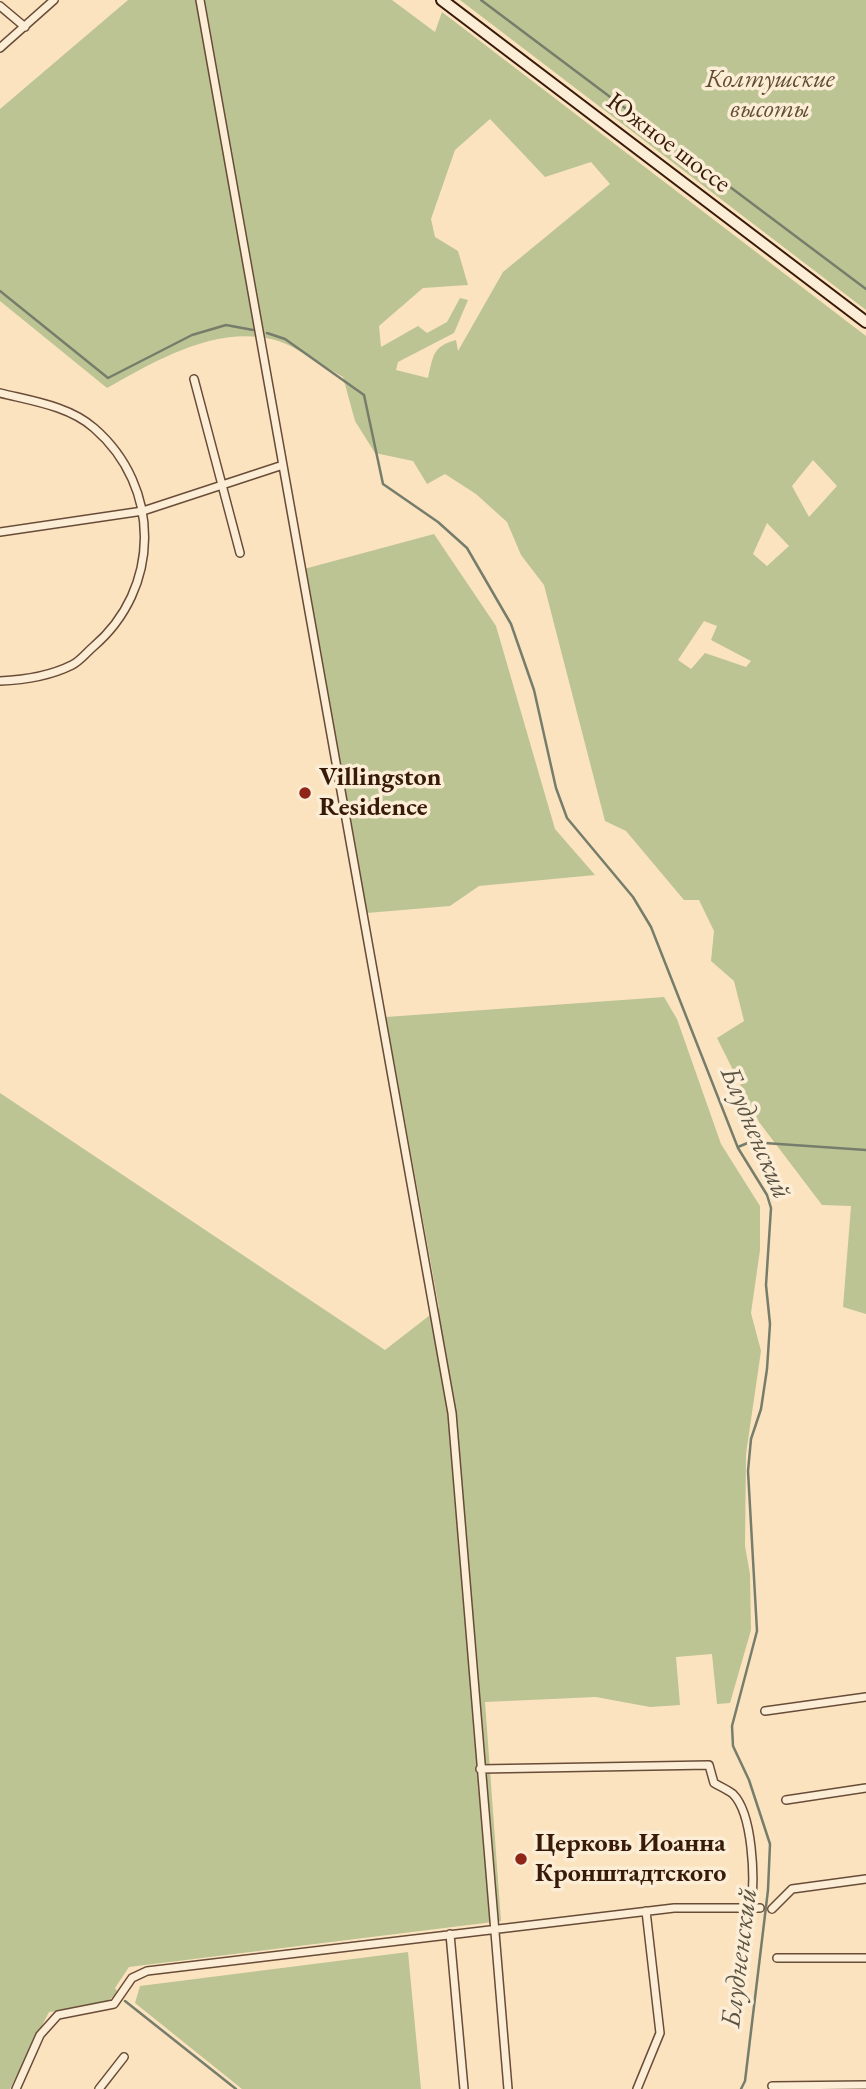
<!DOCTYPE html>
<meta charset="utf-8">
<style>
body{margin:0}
canvas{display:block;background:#fbe3c0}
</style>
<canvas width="866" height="2089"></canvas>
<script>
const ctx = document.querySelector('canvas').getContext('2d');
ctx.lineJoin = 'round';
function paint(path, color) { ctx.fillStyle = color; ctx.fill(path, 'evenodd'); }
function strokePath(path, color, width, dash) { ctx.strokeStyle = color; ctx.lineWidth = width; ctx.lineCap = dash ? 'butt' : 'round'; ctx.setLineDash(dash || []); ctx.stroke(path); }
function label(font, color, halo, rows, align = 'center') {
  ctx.font = font + ' "EB Garamond",serif'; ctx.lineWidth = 7; ctx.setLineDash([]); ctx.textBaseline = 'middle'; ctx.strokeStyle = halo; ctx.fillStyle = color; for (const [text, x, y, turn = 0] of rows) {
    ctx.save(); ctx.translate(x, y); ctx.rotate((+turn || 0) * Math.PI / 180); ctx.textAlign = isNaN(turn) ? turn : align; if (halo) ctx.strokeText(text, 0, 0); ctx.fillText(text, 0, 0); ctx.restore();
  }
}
const green = new Path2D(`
 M128 0H392L435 32 442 12 866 336V1314L843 1307 851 1206 822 1205 759 1122 717 1038 744 1021 734 981 711 961 714 931 699 900H684L626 831 605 821 544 585 521 555 507 522 476 494 445 474 427 484 413 461 375 453 355 421 343 377C323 366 292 343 271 339 214 326 155 361 107 388L0 301V109ZM490 119 545 177 591 162 610 184 503 272 458 351 456 340C433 346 433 356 428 378L396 370 398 362 454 333 468 300 460 298 447 322 427 333 418 326 381 347 379 326 423 288 468 285 458 251 435 237 431 219 455 150ZM813 460 837 486 809 517 792 486ZM767 523 789 546 767 566 753 554ZM704 621 717 626 711 640 751 661 746 667 705 653 691 669 678 660Z
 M460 0H866V310Z
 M434 534 496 626 555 829 595 875 479 886 450 906 367 913 304 569Z
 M664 997 677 1019 721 1144 760 1206V1250L751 1313 761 1351 746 1454 745 1546 750 1574 751 1630 730 1703 717 1704 712 1654 676 1657 680 1705 650 1707 596 1697 485 1702 501 1921 129 1967 115 1988 117 1991C106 2013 71 2009 49 2012L10 2089H0V1093L385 1350 439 1308 386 1017Z
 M408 1952 421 2089H242L135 2003 140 1986Z`);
const stream = new Path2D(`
 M481 0 866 289
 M0 291 108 378 192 335 226 325 253 330
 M267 333 285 339 364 395 383 484 438 522 467 548 511 624 534 690 556 788 567 818 633 897 651 927 738 1148 767 1195 771 1208 766 1285 770 1324 767 1369 761 1409 751 1439 748 1471 757 1631 732 1726 733 1746 749 1780 770 1844 768 1890 745 2081 741 2089
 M738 1147 750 1142 866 1150
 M125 2001 236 2089`);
const street = new Path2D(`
 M200 0 452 1413 508 2089
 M0 6 25 27
 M0 48 54 0
 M194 379 240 553
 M0 393C32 401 69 406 94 428 162 487 161 589 93 647 86 653 80 661 72 665 50 676 24 680 0 681
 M0 532 143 511 283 465
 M765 1711 866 1697
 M480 1769 709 1765 714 1783C719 1786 728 1790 733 1794 753 1814 755 1879 751 1906
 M786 1800 866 1788
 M772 1909 792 1889 866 1879
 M450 1934 464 2089
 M777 1958H866
 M772 2086 866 2085
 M16 2089 40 2035 58 2015 114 2004 132 1978 147 1971 674 1908H760
 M99 2089 124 2057
 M637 2089 660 2033 646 1911`);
const secondary = new Path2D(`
 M442 0 866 322`);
const markers = [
 [305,793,7,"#8f2418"],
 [521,1859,7,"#8f2418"]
];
const parkNames = [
 ["Колтушские",770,80],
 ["высоты",770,110]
];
const streetNames = [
 ["Южное шоссе",668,143,37]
];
const poiNames = [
 ["Villingston",319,778],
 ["Residence",319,808],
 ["Церковь Иоанна",535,1844],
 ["Кронштадтского",535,1874]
];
const waterNames = [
 ["Блудненский",755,1133,67],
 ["Блудненский",740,1958,-83]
];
paint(green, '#bcc494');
strokePath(stream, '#767d6b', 2.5);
strokePath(street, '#694c37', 10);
strokePath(secondary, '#381a09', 14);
strokePath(street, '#fcedd6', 7);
strokePath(secondary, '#fcedd6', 10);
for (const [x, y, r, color] of markers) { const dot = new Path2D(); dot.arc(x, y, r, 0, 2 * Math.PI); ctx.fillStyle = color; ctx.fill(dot); strokePath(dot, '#fcedd6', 2.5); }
label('italic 26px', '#604d33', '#fcedd6', parkNames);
label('26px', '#381a09', '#fcedd6', streetNames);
label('bold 26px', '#381a09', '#fcedd6', poiNames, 'left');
label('italic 28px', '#5c5442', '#fcedd6', waterNames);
</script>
